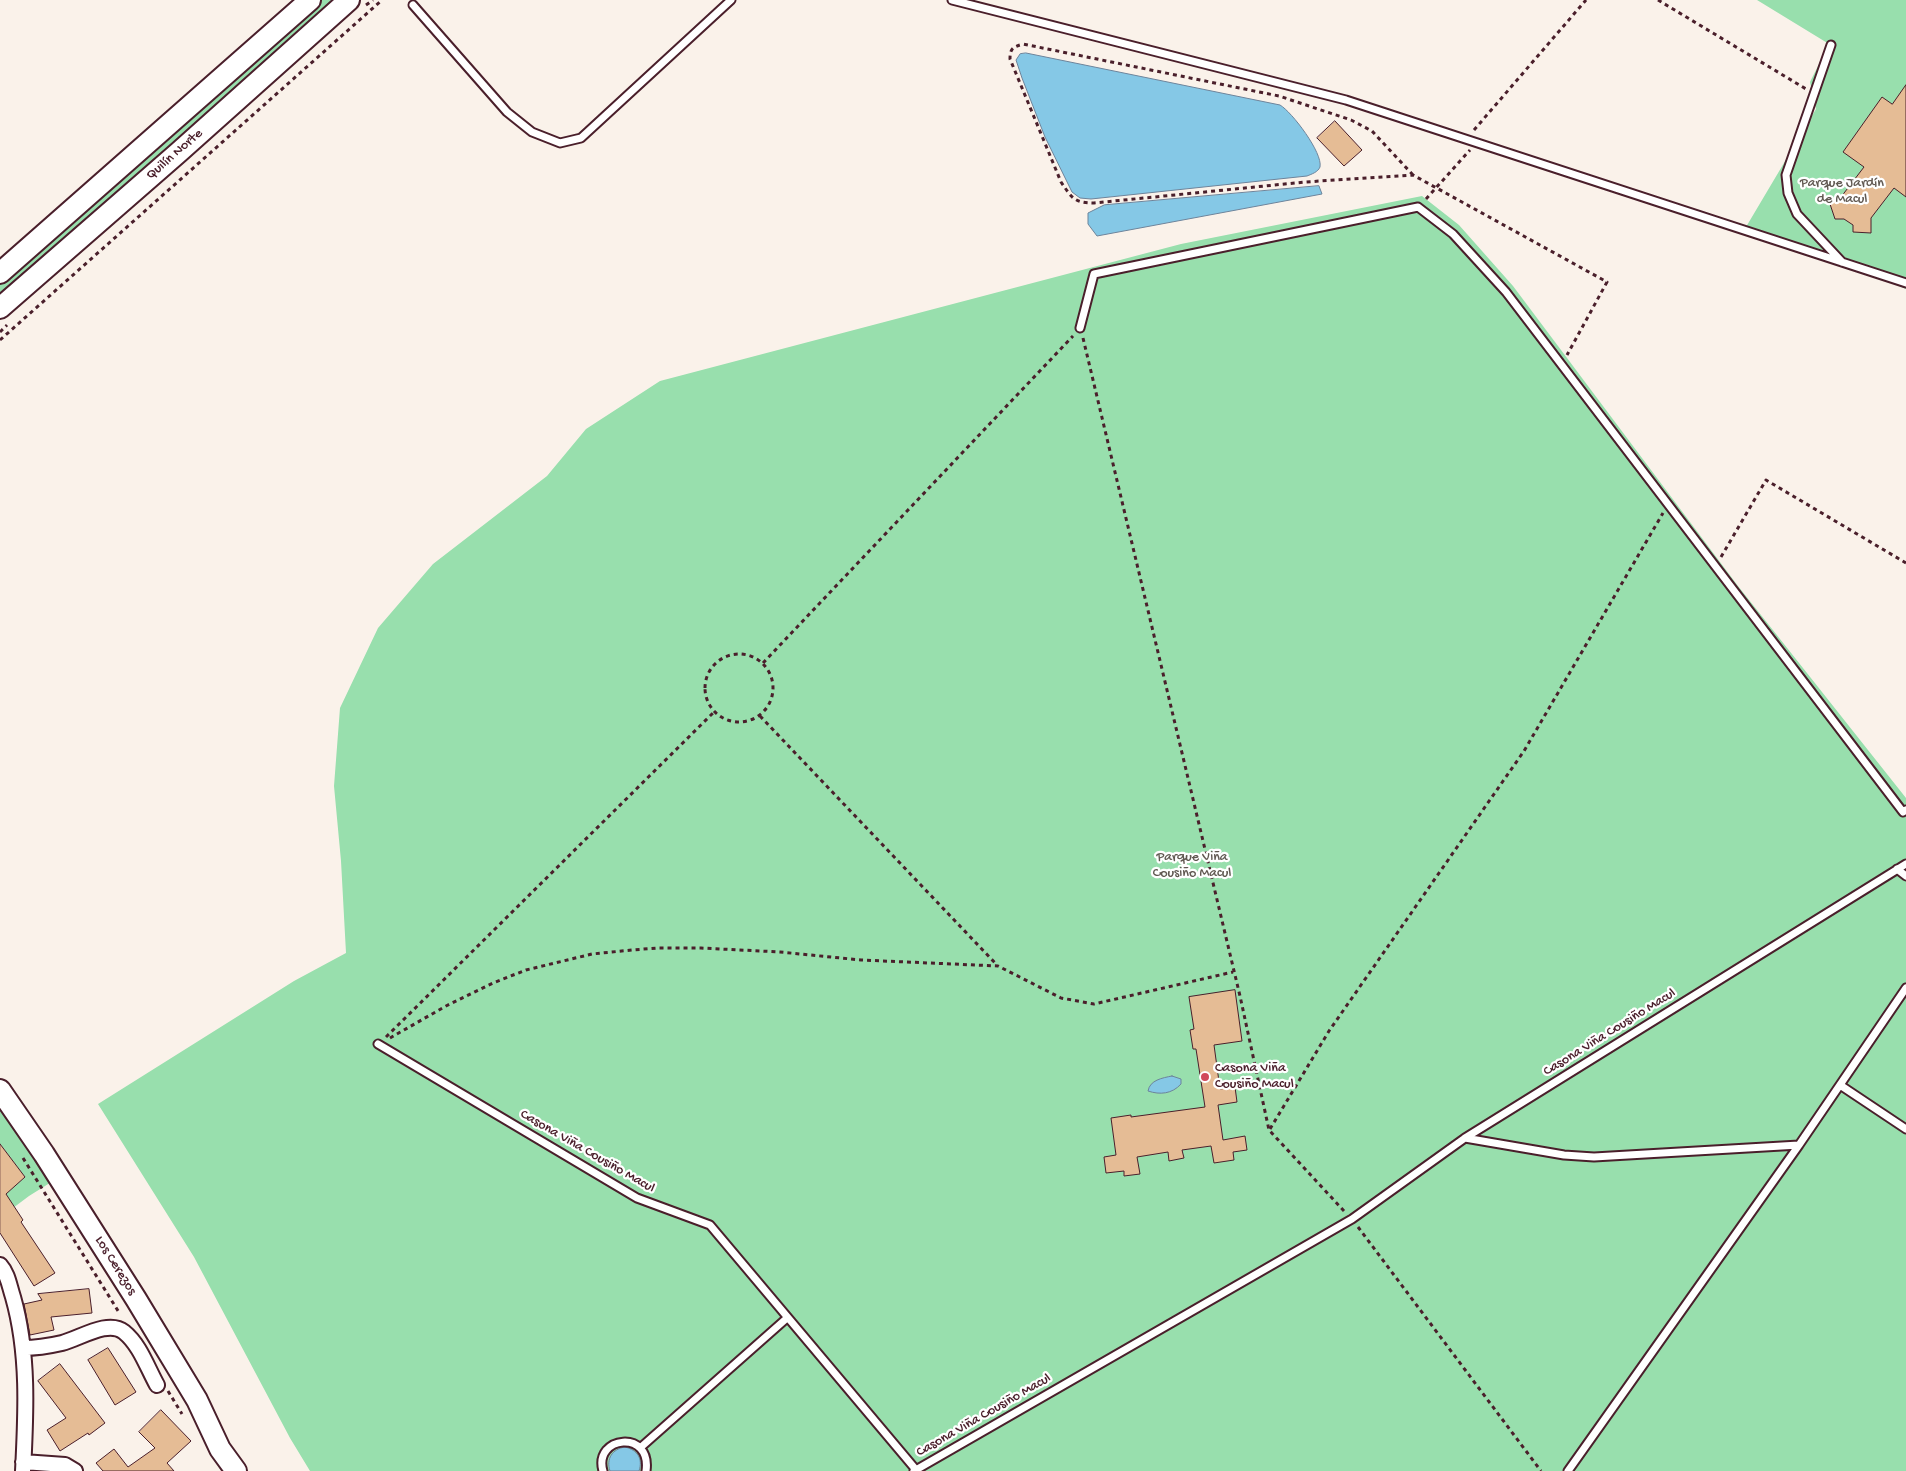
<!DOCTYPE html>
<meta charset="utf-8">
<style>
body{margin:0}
canvas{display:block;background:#faf2ea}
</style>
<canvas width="1906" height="1471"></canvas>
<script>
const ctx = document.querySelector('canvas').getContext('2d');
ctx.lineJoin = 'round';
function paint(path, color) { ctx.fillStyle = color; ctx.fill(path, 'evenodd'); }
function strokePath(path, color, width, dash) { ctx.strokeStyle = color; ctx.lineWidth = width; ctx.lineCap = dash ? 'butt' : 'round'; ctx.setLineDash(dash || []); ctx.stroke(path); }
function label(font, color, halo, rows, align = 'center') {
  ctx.font = font + ' "Gochi Hand",sans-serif'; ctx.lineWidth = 4.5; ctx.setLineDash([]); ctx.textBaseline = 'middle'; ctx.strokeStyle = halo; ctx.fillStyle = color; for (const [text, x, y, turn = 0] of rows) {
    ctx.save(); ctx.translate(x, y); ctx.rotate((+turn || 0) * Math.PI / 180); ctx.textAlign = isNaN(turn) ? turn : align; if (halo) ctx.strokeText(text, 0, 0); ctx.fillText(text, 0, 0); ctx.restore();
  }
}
const green = new Path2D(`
 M320 0H338L0 301V283Z
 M1757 0H1906V289L1831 256 1746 227 1816 109 1810 82 1829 44Z
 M1422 196 1459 225 1513 286 1738 586 1906 798V1471H310L290 1438 194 1257 98 1104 294 981 346 953 341 861 334 786 340 708 378 628 433 564 547 476 586 429 660 381 1181 244Z
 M0 1099 53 1181 29 1196 9 1211 0 1198 25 1177 0 1144Z`);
const water = new Path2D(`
 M1026 53 1280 105C1292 112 1323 153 1320 167 1318 172 1312 174 1307 176L1091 199 1080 198 1072 192 1045 137 1022 78 1016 60 1020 54Z
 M1319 186 1322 194 1097 236 1088 224V213L1104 205Z
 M1172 1076 1181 1079V1084C1172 1094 1160 1095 1148 1091 1150 1080 1162 1078 1172 1076Z
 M625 1447C638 1450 643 1459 639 1471H610C606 1459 612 1449 625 1447Z`);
const building = new Path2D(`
 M1906 85V197L1894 188 1871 218V233L1853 232V225L1844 219H1835L1829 201 1841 197 1864 167 1843 152 1882 97 1892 104Z
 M1335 121 1362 150 1344 166 1317 138Z
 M1235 990 1242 1041 1214 1045 1220 1089 1235 1087 1237 1102 1218 1105 1223 1140 1245 1136 1247 1150 1233 1152 1234 1160 1214 1163 1211 1146 1182 1150 1184 1158 1169 1161 1168 1152 1137 1157 1140 1174 1124 1176V1171L1106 1173 1104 1157 1116 1155 1111 1118 1131 1115V1117L1205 1107 1196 1049H1193L1190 1030 1194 1029 1189 997Z
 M0 1144 25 1177 6 1194 23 1220 21 1222 55 1273 34 1286 0 1233Z
 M89 1289 92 1313 51 1317 54 1330 30 1335 24 1304 42 1300 38 1294Z
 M108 1348 136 1392 115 1405 88 1360Z
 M60 1364 105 1423 89 1435 88 1433 60 1451 47 1430 66 1418 38 1381Z
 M161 1410 191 1441 167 1463 174 1471H103L96 1463 114 1449 128 1467 155 1448 139 1432Z`);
const path = new Path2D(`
 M1658 0 1806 89
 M366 5 373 0
 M1474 130 1586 0
 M1413 175 1372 131 1351 120 1279 96 1023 44C1013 47 1010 48 1010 59L1061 182C1072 198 1074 203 1094 203L1305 182 1413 175 1607 282 1567 355
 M1426 199 1470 150
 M0 332 7 325
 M1083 338 1240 996 1269 1130 1344 1211
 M0 340 382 0
 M1721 557 1766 480 1906 563
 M705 688a34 34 0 1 1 68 0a34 34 0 1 1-68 0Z
 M763 663 1073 336
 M760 716 997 965
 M386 1037 714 712
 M390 1038 446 1006 493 983 526 970 592 954 632 950 658 948H701L780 952 861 960 998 966 1061 998 1094 1004 1233 972
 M1270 1129 1329 1031 1524 751 1663 513
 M23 1158 120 1314
 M1358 1227 1541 1471
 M168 1391 182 1414`);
const lane = new Path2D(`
 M952 0 1346 100 1906 283
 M413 5 507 112 532 132 560 143 581 138 731 0
 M1831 45 1786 175 1788 193 1797 214 1842 262
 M1080 328 1094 274 1418 207 1453 234 1506 292 1903 812 1906 810
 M1897 869 1906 876
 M378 1044 637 1198 710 1225 917 1471
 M1840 1085 1906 1129
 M1465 1138 1564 1155 1594 1157 1799 1145 1906 988
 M640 1448 787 1318
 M603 1471C593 1436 652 1429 646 1471
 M914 1471 1352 1219 1465 1138 1906 864
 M1568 1471 1799 1145`);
const street = new Path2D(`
 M0 1265C8 1274 9 1285 13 1297 29 1353 26 1413 23 1471
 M23 1348C36 1348 49 1346 62 1343 79 1339 108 1319 124 1332 140 1345 147 1367 157 1385
 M23 1462 65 1465 75 1471`);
const secondary = new Path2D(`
 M0 273 310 0
 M0 308 179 152 349 0
 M0 1090 44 1154 136 1299 197 1400 220 1449 236 1471`);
const markers = [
 [1205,1077,5,"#d1495b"]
];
const streetNames = [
 ["Quilín Norte",175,155,-41],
 ["Casona Viña Cousiño Macul",1610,1033,-32],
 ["Casona Viña Cousiño Macul",587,1152,30],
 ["Los Cerezos",115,1266,58],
 ["Casona Viña Cousiño Macul",984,1416,-30]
];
const parkNames = [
 ["Parque Jardín",1842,184],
 ["de Macul",1842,200],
 ["Parque Viña",1192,858],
 ["Cousiño Macul",1192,874]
];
const poiNames = [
 ["Casona Viña",1215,1069],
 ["Cousiño Macul",1215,1085]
];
paint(green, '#98dfad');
paint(water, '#85c8e6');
strokePath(water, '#6d849b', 1);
paint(building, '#e5bc95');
strokePath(building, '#4a1f2b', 1);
strokePath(lane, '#4a1f2b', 11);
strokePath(street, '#4a1f2b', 18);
strokePath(secondary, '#4a1f2b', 24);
strokePath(path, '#4a1f2b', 3, [4, 4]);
strokePath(lane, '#fff', 7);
strokePath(street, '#fff', 14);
strokePath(secondary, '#fff', 20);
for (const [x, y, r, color] of markers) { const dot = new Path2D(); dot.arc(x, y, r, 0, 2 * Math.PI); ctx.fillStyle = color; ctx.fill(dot); strokePath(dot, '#fff', 2); }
label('14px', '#4a1f2b', '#fff', streetNames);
label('14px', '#615952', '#fff', parkNames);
label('14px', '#4a1f2b', '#fff', poiNames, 'left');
</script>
